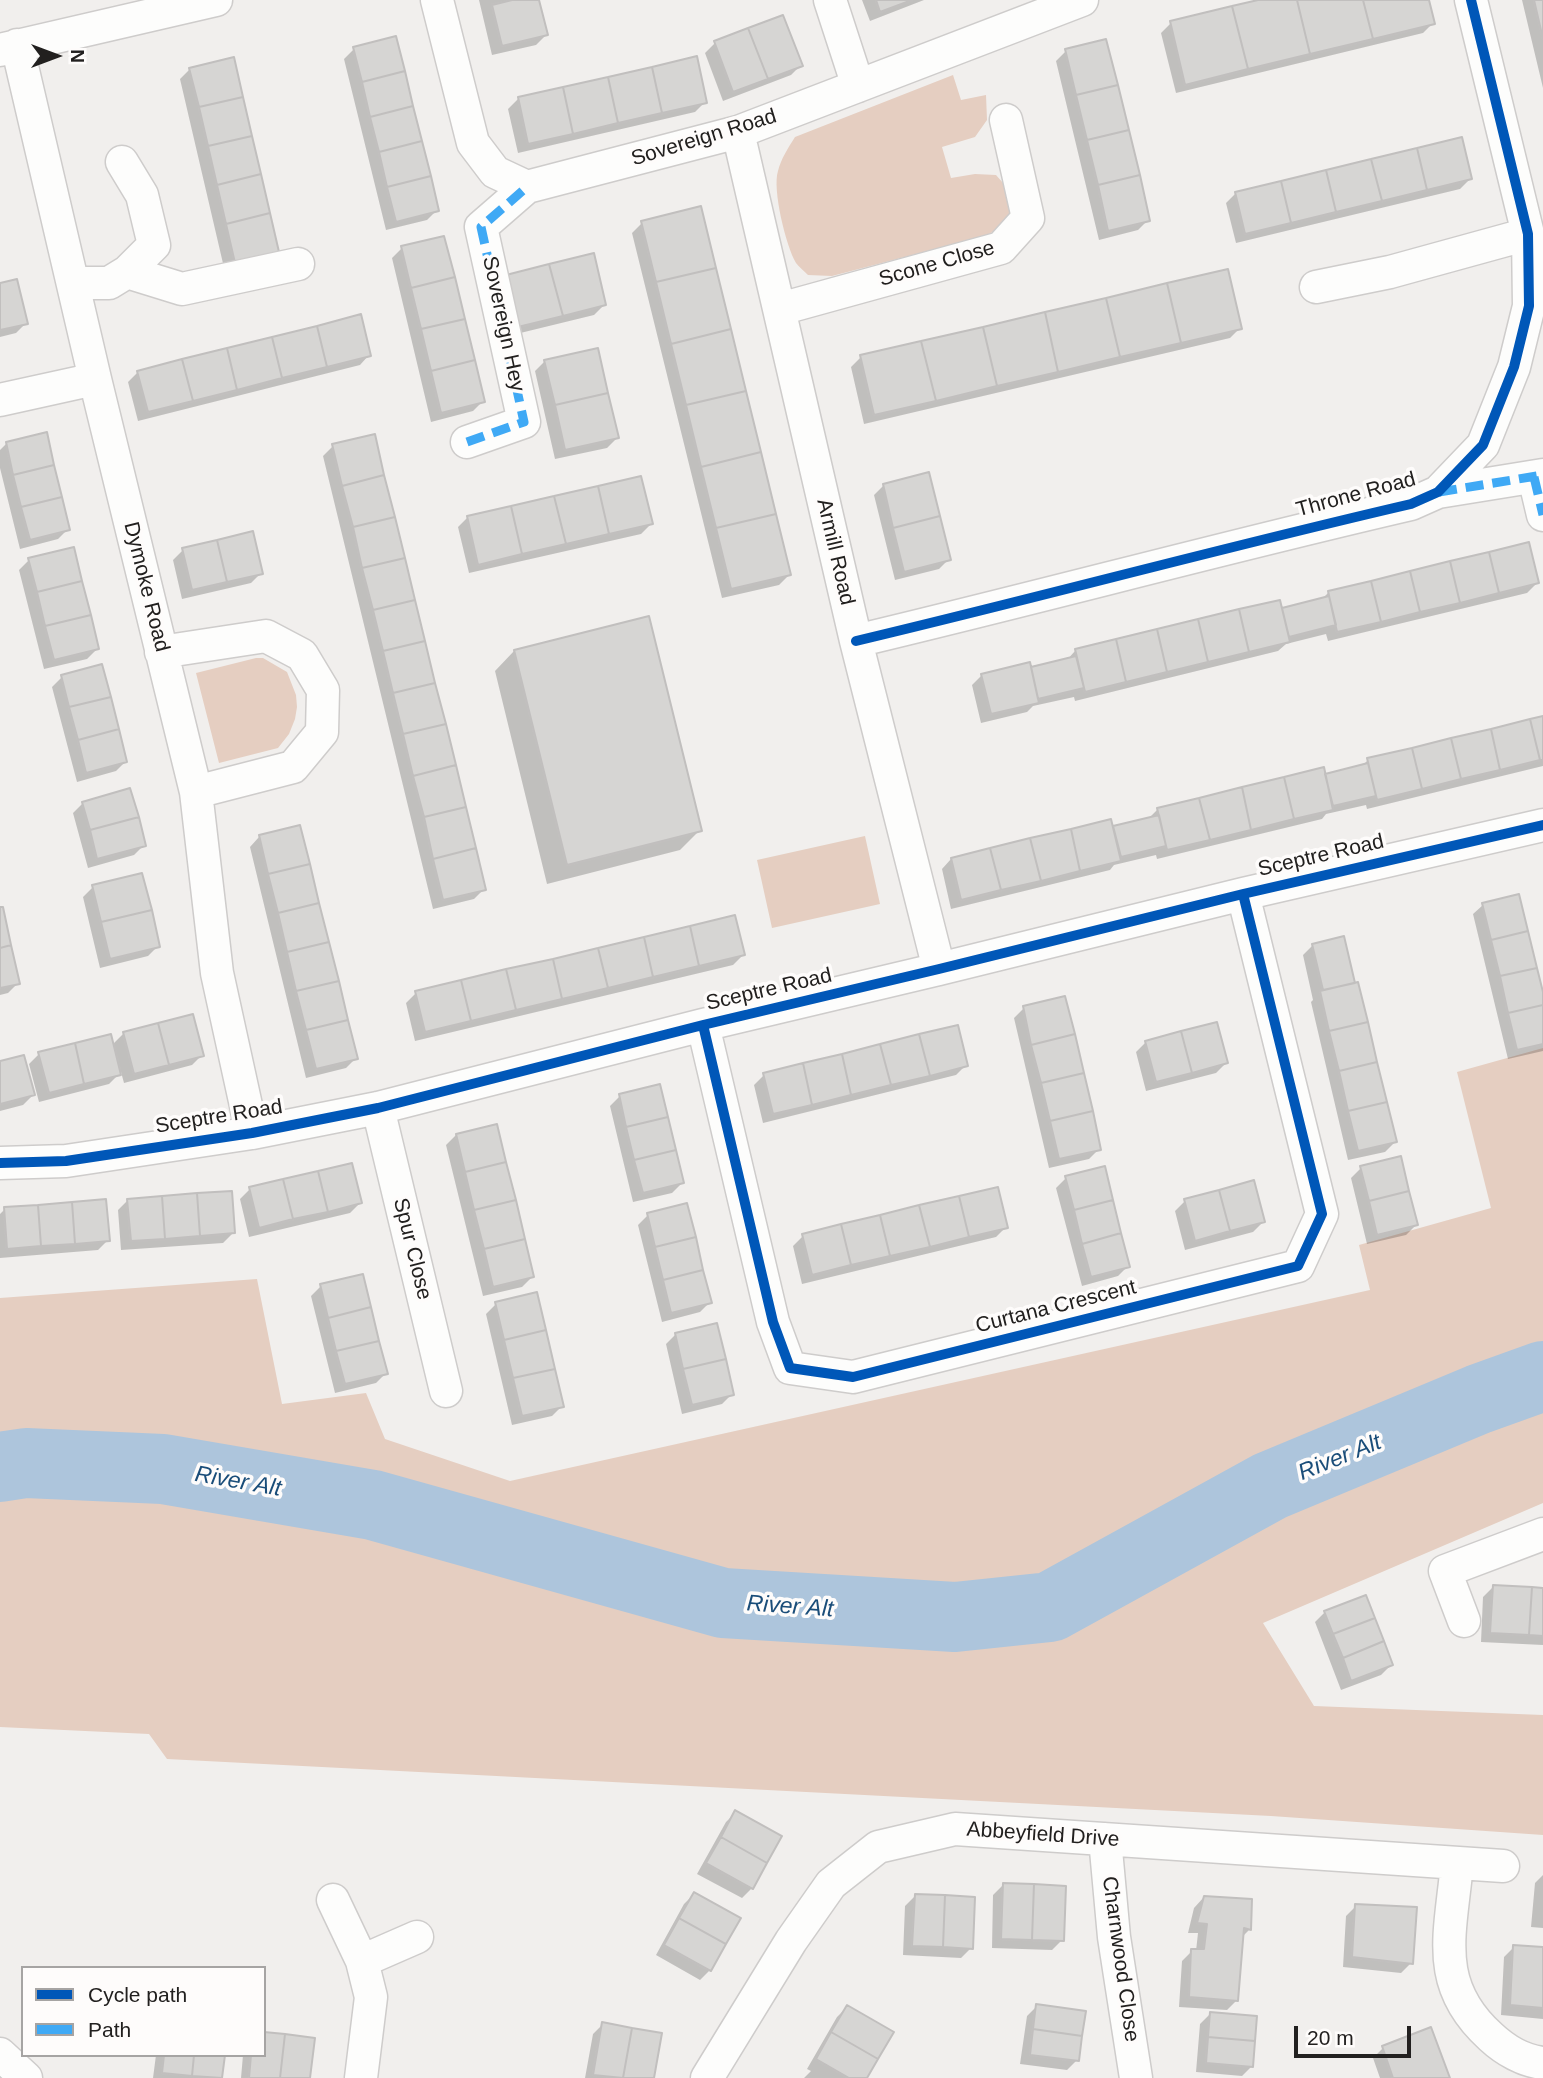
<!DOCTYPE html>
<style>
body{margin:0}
#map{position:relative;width:1543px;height:2078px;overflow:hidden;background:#f1efed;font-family:Arial,sans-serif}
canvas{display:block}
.legend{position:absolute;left:21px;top:1966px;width:245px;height:91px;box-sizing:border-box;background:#fefcfb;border:2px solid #a6a4a3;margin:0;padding:9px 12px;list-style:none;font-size:21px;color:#22201f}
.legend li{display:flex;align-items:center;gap:14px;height:35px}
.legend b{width:35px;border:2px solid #a6a4a3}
.north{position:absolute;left:21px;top:21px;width:70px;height:70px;-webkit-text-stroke:5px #fefcfb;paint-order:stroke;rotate:90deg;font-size:19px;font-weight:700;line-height:28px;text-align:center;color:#22201f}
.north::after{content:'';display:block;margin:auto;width:24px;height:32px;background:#22201f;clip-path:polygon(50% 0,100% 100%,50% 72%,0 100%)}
.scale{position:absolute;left:1294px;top:2026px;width:117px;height:32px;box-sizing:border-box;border:4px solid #22201f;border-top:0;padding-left:9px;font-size:21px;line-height:24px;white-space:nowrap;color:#22201f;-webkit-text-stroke:5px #fefcfb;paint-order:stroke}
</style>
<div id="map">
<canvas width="1543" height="2078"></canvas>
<ul class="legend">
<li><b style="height:9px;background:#0057b8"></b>Cycle path</li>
<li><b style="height:9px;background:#3fa9f5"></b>Path</li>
</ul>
<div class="north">N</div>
<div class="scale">20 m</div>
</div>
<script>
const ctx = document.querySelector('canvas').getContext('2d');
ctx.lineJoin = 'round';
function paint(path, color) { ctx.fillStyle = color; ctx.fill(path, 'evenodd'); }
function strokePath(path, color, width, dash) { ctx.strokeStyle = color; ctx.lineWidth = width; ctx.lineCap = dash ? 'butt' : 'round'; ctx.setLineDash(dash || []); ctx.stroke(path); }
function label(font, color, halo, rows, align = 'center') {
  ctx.font = font + ' Arial,sans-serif'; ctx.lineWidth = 7; ctx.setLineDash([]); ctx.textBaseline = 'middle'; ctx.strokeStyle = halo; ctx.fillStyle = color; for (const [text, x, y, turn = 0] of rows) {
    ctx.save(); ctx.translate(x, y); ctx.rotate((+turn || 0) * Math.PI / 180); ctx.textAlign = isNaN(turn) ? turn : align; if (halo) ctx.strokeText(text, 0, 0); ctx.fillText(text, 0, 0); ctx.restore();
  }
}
const green = new Path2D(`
 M953 75 961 100 986 95 987 120 975 137 942 147 951 178 975 174 996 175 1011 192 1013 212 1002 227 985 236 832 276 808 275C804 271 799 267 796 263 786 246 772 189 778 171 781 159 788 148 795 137Z
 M256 658H263L287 672 296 695 297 707 295 719 289 734 278 748 219 763 196 673Z
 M865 836 880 904 772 928 757 860Z
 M1543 1048V1503L1263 1623 1314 1706 1543 1715V1835L1271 1816 167 1759 149 1734 0 1727V1298L257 1279 282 1404 366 1393 385 1439 510 1481 1370 1290 1359 1245 1491 1208 1457 1072Z`);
const shadow = new Path2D(`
 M479 0H537L546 35 536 45 492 55Z
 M862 0H924L870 21Z
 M1266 0H1427L1433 23 1423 33 1176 93 1161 33 1171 23Z
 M1522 0H1543V88Z
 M715 43 801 65 791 75 723 101 705 53Z
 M354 49 437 210 427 220 386 230 344 59Z
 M1066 51 1148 220 1138 230 1099 240 1056 61Z
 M696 59 705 102 695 112 518 153 508 109 518 99Z
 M190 69 278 252 225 272 180 79Z
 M1470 179 1460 189 1236 243 1226 203 1236 193Z
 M642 223 789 575 779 585 722 598 632 233Z
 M402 248 483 401 473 411 431 422 392 258Z
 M0 285 26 323 16 333 0 337Z
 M497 286 604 305 594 315 508 336Z
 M1240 328 1230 338 864 424 851 367 861 357Z
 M369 355 360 365 138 421 128 382 138 372Z
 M545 361 617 438 607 448 555 459 535 371Z
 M6 444 68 529 58 539 20 549 0 468V450Z
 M333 446 484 889 474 899 433 909 323 456Z
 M884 485 949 559 939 569 895 580 874 495Z
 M468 517 651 524 641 534 469 573 458 527Z
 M183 550 261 573 251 583 182 599 173 560Z
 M29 560 97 649 87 659 44 669 19 570Z
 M1537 583 1527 593 1328 641 1326 634 1286 644 1278 651 1075 701 1074 697 1033 706 1027 712 981 723 972 685 982 675 1030 669 1066 661 1075 651 1279 602 1281 610 1321 600 1328 593Z
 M514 651 700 830 680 850 547 884 495 671Z
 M62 677 126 761 116 771 77 782 52 687Z
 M1543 718V766L1367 809 1366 805 1326 814 1322 819 1157 859 1156 855 1114 865 1110 870 951 909 942 869 951 859 1147 820 1158 809 1361 767 1368 760Z
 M83 803 144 845 134 855 88 868 73 813Z
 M259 837 356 1058 346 1068 306 1078 250 847Z
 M93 887 158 946 148 956 100 968 83 897Z
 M1483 905 1543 1000V1051L1508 1059 1473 914Z
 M0 909 18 983 8 993 0 995Z
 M1343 938 1395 1142 1385 1152 1348 1160 1311 1002 1313 1000 1303 955 1313 945Z
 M743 955 733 965 415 1041 406 1003 416 993Z
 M1024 1008 1099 1149 1089 1159 1049 1168 1014 1018Z
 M124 1033 202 1055 192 1065 124 1083 121 1072 109 1084 39 1102 29 1064 39 1054 112 1045Z
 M1146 1042 1226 1063 1216 1073 1146 1091 1136 1052Z
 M0 1063 33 1095 23 1105 0 1111Z
 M966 1065 956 1075 763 1123 754 1085 764 1075Z
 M620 1096 682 1183 672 1193 633 1202 610 1106Z
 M456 1135 532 1277 522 1287 483 1296 446 1145Z
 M1361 1168 1416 1225 1406 1235 1367 1244 1351 1178Z
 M1066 1178 1128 1266 1118 1276 1082 1286 1056 1188Z
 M250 1189 360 1203 350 1213 249 1237 240 1199Z
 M128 1200 233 1233 223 1243 121 1250 118 1210Z
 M1185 1201 1263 1222 1253 1232 1185 1250 1175 1211Z
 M5 1209 108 1240 98 1250 0 1258V1214Z
 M648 1215 710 1302 700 1312 662 1322 638 1225Z
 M1006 1227 996 1237 802 1284 793 1246 803 1236Z
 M321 1286 386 1373 376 1383 335 1393 311 1296Z
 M496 1304 562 1406 552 1416 512 1425 486 1314Z
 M676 1334 732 1394 722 1404 682 1414 666 1344Z
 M1493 1587 1543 1590V1645L1481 1642 1483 1597Z
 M1325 1612 1391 1665 1381 1675 1341 1690 1315 1622Z
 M736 1812 752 1888 742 1898 697 1874 726 1822Z
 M1543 1875V1928L1531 1927 1535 1883Z
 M1003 1885 1062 1940 1052 1950 992 1948 993 1895Z
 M694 1894 710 1970 700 1980 656 1955 684 1904Z
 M915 1896 971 1948 961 1958 903 1955 905 1906Z
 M1204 1897 1250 1901 1249 1930 1242 1937 1237 2000 1227 2010 1179 2007 1182 1961 1192 1951H1196L1198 1933H1188L1194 1908Z
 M1356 1906 1411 1963 1401 1973 1343 1967 1346 1916Z
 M1514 1947 1543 1948V2019L1501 2015 1504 1957Z
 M1037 2006 1077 2060 1067 2070 1020 2064 1027 2016Z
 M847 2007 865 2078H804L811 2071 807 2069 837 2017Z
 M1210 2014 1252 2066 1242 2076 1196 2072 1200 2024Z
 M603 2024 652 2078H585L593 2034Z
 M1383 2048 1449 2078H1380L1373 2058Z
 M156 2055H223L220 2078H153Z
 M243 2055H264L308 2078H241Z`);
const river = new Path2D(`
 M0 1467 26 1463 163 1469 373 1505 723 1603 955 1617 1050 1607 1270 1486 1479 1399 1543 1376`);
const building = new Path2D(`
 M512 0H539L548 35 502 46 492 5Z
 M876 0H912L880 12Z
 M1258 0H1297L1310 54 1248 69 1232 6Z
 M1297 0H1363L1373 39 1310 54Z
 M1363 0H1429L1435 24 1373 39Z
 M1534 0H1543V39Z
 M1232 6 1248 69 1185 85 1170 21Z
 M783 15 803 66 768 79 748 28Z
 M748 28 768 79 733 92 714 41Z
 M396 36 405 71 362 82 353 47Z
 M1106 39 1118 85 1076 95 1065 49Z
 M697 56 707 103 662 113 652 67Z
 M234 57 243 97 199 107 189 68Z
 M652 67 662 113 618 123 608 77Z
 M405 71 413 106 370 117 362 82Z
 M608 77 618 123 573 134 563 87Z
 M1118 85 1129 130 1087 140 1076 95Z
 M563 87 573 134 528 144 518 97Z
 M243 97 252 136 208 146 199 107Z
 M413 106 422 141 379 152 370 117Z
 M1129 130 1140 175 1098 185 1087 140Z
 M252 136 261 174 217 185 208 146Z
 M1462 137 1472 179 1427 190 1417 148Z
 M422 141 431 176 387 187 379 152Z
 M1417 148 1427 190 1382 201 1371 159Z
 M1371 159 1382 201 1336 212 1326 170Z
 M1326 170 1336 212 1291 223 1281 181Z
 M261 174 270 213 226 224 217 185Z
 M1140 175 1150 221 1108 231 1098 185Z
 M431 176 439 211 396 222 387 187Z
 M1281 181 1291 223 1245 234 1235 192Z
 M701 206 716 268 656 282 641 221Z
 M270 213 279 252 235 263 226 224Z
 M444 236 455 277 411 288 401 246Z
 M594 253 606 305 563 316 549 264Z
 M549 264 563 316 518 327 506 275Z
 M716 268 731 329 671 344 656 282Z
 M1228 269 1242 329 1181 343 1167 283Z
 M455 277 465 319 421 329 411 288Z
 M17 279 28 324 0 330V283Z
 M1167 283 1181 343 1120 357 1106 298Z
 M1106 298 1120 357 1058 372 1045 312Z
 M1045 312 1058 372 997 386 983 327Z
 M361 314 371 356 327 367 317 326Z
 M465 319 475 360 431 371 421 329Z
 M317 326 327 367 282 378 272 337Z
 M983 327 997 386 936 401 921 341Z
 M731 329 746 391 686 405 671 344Z
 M272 337 282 378 237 390 227 348Z
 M921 341 936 401 874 415 860 355Z
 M227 348 237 390 193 401 182 359Z
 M598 348 608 393 555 405 544 360Z
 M182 359 193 401 148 412 137 371Z
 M475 360 485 402 441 413 431 371Z
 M746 391 761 452 701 467 686 405Z
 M608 393 619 438 565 450 555 405Z
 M47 432 54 465 13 475 6 442Z
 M375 434 384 475 342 486 332 444Z
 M761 452 776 514 716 528 701 467Z
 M54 465 62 497 21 507 13 475Z
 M929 472 940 516 893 528 883 484Z
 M384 475 395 517 353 527 342 486Z
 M641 476 653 524 609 534 598 486Z
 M598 486 609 534 566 544 554 496Z
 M554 496 566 544 522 554 511 506Z
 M62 497 70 530 30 540 21 507Z
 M511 506 522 554 478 565 467 516Z
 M776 514 791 575 731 589 716 528Z
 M940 516 951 560 904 572 893 528Z
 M395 517 405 558 362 568 353 527Z
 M253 531 263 574 227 582 217 540Z
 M217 540 227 582 192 590 182 548Z
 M1529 542 1539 583 1499 593 1489 552Z
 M74 547 82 581 37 592 28 558Z
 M1489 552 1499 593 1460 603 1450 561Z
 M405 558 415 600 373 610 362 568Z
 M1450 561 1460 603 1420 612 1410 571Z
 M1410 571 1420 612 1381 622 1371 581Z
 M82 581 91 615 45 626 37 592Z
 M1371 581 1381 622 1337 632 1328 591Z
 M1329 596 1336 625 1289 637 1282 608Z
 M415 600 425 641 383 651 373 610Z
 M1280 600 1290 642 1249 652 1239 609Z
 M1239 609 1249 652 1208 662 1198 619Z
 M91 615 99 649 54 660 45 626Z
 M649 616 702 831 567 865 514 650Z
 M1198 619 1208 662 1167 672 1157 629Z
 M1157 629 1167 672 1126 682 1116 639Z
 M1116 639 1126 682 1085 692 1075 649Z
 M425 641 435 683 393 693 383 651Z
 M1076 656 1084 688 1038 699 1031 667Z
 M1030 662 1039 703 991 714 981 674Z
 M102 664 111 697 69 707 61 675Z
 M435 683 446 724 403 734 393 693Z
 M111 697 119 729 78 740 69 707Z
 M1543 716V760H1540L1530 719Z
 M1530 719 1540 760 1500 770 1491 729Z
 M446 724 456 765 413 776 403 734Z
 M119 729 127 762 86 773 78 740Z
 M1491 729 1500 770 1461 779 1451 738Z
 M1451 738 1461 779 1422 789 1412 748Z
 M1412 748 1422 789 1377 800 1367 758Z
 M1368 763 1376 796 1333 806 1325 774Z
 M456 765 466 807 424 817 413 776Z
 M1324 767 1333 810 1294 819 1284 777Z
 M1284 777 1294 819 1251 830 1242 787Z
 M1242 787 1251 830 1210 840 1199 798Z
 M130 788 139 817 90 830 82 802Z
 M1199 798 1210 840 1167 850 1157 808Z
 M466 807 476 848 433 859 424 817Z
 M1159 815 1166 846 1121 857 1113 826Z
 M139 817 146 846 97 859 90 830Z
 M1111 819 1121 861 1080 871 1071 829Z
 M300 825 310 864 268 874 259 835Z
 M1071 829 1080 871 1041 881 1030 838Z
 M1030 838 1041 881 1001 890 990 848Z
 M476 848 486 890 443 900 433 859Z
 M990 848 1001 890 961 900 951 858Z
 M310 864 319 903 278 913 268 874Z
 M142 873 152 910 101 922 92 885Z
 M1519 894 1528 931 1491 940 1482 903Z
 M319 903 329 942 287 952 278 913Z
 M0 907H3L11 945 0 948Z
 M152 910 160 947 110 959 101 922Z
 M735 915 745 955 699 966 690 926Z
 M690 926 699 966 653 977 644 937Z
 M1528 931 1537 968 1500 976 1491 940Z
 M1344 936 1355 983 1323 990 1312 944Z
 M644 937 653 977 608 988 598 948Z
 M329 942 339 981 296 991 287 952Z
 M11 945 20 984 0 988V948Z
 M598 948 608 988 562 999 553 959Z
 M553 959 562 999 516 1010 506 969Z
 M1537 968 1543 992V1005L1508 1013 1500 976Z
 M506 969 516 1010 471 1021 461 980Z
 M461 980 471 1021 425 1032 415 991Z
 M339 981 348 1020 306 1030 296 991Z
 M1358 982 1368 1022 1329 1031 1320 991Z
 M1065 996 1075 1034 1031 1045 1023 1006Z
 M1543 1005V1044L1517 1050 1508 1013Z
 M193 1014 204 1056 169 1065 158 1023Z
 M348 1020 358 1059 316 1069 306 1030Z
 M1217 1022 1228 1063 1192 1073 1181 1031Z
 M1368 1022 1377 1062 1339 1071 1329 1031Z
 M158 1023 169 1065 134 1074 123 1032Z
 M958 1025 968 1066 930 1076 919 1034Z
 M1181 1031 1192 1073 1156 1082 1145 1041Z
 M111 1034 121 1075 84 1084 75 1043Z
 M919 1034 930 1076 891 1085 880 1044Z
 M1075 1034 1084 1073 1041 1083 1031 1045Z
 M75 1043 84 1084 49 1093 38 1052Z
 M880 1044 891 1085 851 1095 842 1054Z
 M842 1054 851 1095 812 1105 803 1063Z
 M24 1055 35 1095 0 1104V1061Z
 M1377 1062 1387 1102 1348 1111 1339 1071Z
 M803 1063 812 1105 773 1114 763 1073Z
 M1084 1073 1093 1111 1050 1121 1041 1083Z
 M660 1084 668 1117 626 1127 619 1094Z
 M1387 1102 1397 1142 1358 1151 1348 1111Z
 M1093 1111 1101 1150 1059 1159 1050 1121Z
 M668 1117 676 1150 634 1160 626 1127Z
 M497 1124 506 1162 465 1172 456 1134Z
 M676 1150 684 1183 643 1193 634 1160Z
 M1401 1156 1409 1191 1369 1201 1360 1166Z
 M506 1162 516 1200 474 1210 465 1172Z
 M352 1163 362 1203 328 1212 318 1171Z
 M1105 1166 1113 1200 1074 1210 1065 1176Z
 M318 1171 328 1212 293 1219 283 1179Z
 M283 1179 293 1219 259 1228 249 1187Z
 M1254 1180 1265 1222 1230 1231 1219 1190Z
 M998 1187 1008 1228 969 1237 959 1196Z
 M1219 1190 1230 1231 1195 1241 1184 1199Z
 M232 1191 235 1233 200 1236 197 1193Z
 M1409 1191 1418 1225 1377 1235 1369 1201Z
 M197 1193 200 1236 165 1239 162 1196Z
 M162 1196 165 1239 131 1241 127 1199Z
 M959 1196 969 1237 930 1247 919 1205Z
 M106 1199 110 1241 75 1244 72 1202Z
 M516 1200 525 1239 484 1249 474 1210Z
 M1113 1200 1121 1233 1082 1244 1074 1210Z
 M72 1202 75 1244 41 1246 38 1205Z
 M687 1203 696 1237 655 1247 647 1213Z
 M38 1205 41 1246 7 1249 4 1207Z
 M919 1205 930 1247 890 1256 880 1215Z
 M880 1215 890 1256 851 1265 841 1224Z
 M841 1224 851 1265 812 1275 802 1234Z
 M1121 1233 1130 1267 1091 1277 1082 1244Z
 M696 1237 703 1270 663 1280 655 1247Z
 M525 1239 534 1277 493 1287 484 1249Z
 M703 1270 712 1303 671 1313 663 1280Z
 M363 1274 371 1307 328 1318 320 1284Z
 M537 1292 546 1330 504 1340 495 1302Z
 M371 1307 379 1341 336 1351 328 1318Z
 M717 1323 726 1359 683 1369 675 1333Z
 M546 1330 555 1369 513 1378 504 1340Z
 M379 1341 388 1374 345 1384 336 1351Z
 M726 1359 734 1395 692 1405 683 1369Z
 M555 1369 564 1407 522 1416 513 1378Z
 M1493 1585 1532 1587 1529 1635 1490 1633Z
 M1532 1587 1543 1588V1636L1529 1635Z
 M1366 1595 1375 1618 1333 1634 1324 1611Z
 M1375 1618 1384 1641 1343 1658 1333 1634Z
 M1384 1641 1393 1665 1351 1681 1343 1658Z
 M735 1810 782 1836 767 1863 721 1837Z
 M721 1837 767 1863 753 1889 706 1863Z
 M1003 1883 1034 1884 1032 1940 1001 1939Z
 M1034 1884 1066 1886 1064 1941 1032 1940Z
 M694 1892 741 1918 726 1944 679 1918Z
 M915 1894 945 1895 943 1947 912 1946Z
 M945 1895 975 1897 973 1949 943 1947Z
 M1204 1896 1252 1899 1251 1930 1244 1928 1238 2001 1189 1997 1191 1949H1204L1207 1924 1197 1923Z
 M1355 1904 1417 1907 1413 1964 1352 1957Z
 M679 1918 726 1944 711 1971 664 1945Z
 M1513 1945 1543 1947V2008L1510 2005Z
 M1036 2004 1086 2011 1082 2036 1033 2029Z
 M847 2005 894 2032 878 2059 831 2032Z
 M1210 2012 1257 2016 1255 2041 1208 2037Z
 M602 2022 632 2028 623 2078 593 2075Z
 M1431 2027 1450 2078H1393L1382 2046Z
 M632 2028 662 2033 654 2078H623Z
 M1033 2029 1082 2036 1079 2061 1030 2055Z
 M264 2032 285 2034 280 2078H249L251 2055H264Z
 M831 2032 878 2059 867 2078H849L816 2059Z
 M285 2034 315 2038 310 2078H280Z
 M1208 2037 1255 2041 1253 2067 1206 2063Z
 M164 2055H194L192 2076 162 2073Z
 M194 2055H225L222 2078 192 2076Z`);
const street = new Path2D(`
 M437 0 473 143 495 172 527 187 738 132 1082 0
 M830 0 858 86
 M17 45 95 379 196 792 217 973 252 1133
 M0 50 216 0
 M738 132 856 641 939 969
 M127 272 182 289 298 264
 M73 283H109L127 272 154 245 142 195 122 162
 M1316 287 1390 272 1528 234
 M780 309 1001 248 1028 218 1006 120
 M0 400 95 379
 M467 442 524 422 481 227 527 187
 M1534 477 1543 515
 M1438 492 1543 475
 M856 641C1041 597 1225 547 1411 504L1438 492 1483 445 1514 367 1529 306 1528 234 1471 0
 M161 652 266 636 302 655 323 690 322 732 293 767 196 792
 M703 1025 773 1322 790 1368 853 1377 1298 1266 1322 1214 1243 894
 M378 1108 446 1391
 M0 1163 66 1161 252 1133 378 1108 703 1025 939 969 1243 894 1543 825
 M1464 1621 1445 1571 1543 1534
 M1105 1839 1114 1937 1136 2078
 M1457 1863C1451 1933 1432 1984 1491 2037 1505 2050 1524 2061 1543 2063
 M333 1900 362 1961 371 1997 361 2078
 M362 1961 417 1937
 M0 2054 26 2078
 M707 2078 791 1941 831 1884 878 1847 955 1829 1503 1866`);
const quiet = new Path2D(`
 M467 442 524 422 481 227 527 187
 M1534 477 1543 515
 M1439 492 1543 475`);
const cycleway = new Path2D(`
 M856 641C1041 597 1225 547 1411 504L1438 492 1483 445 1514 367 1529 306 1528 234 1471 0
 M703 1025 773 1322 790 1368 853 1377 1298 1266 1322 1214 1243 894
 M0 1163 66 1161 252 1133 378 1108 703 1025 939 969 1243 894 1543 825`);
const streetNames = [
 ["Sovereign Road",704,138,-17],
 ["Scone Close",937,264,-16],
 ["Sovereign Hey",503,324,78],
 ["Throne Road",1356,495,-15],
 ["Armill Road",835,552,77],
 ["Dymoke Road",146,587,76],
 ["Sceptre Road",1321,856,-13],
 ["Sceptre Road",769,990,-13],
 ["Sceptre Road",219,1117,-9],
 ["Spur Close",412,1249,76],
 ["Curtana Crescent",1056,1307,-14],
 ["Abbeyfield Drive",1043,1835,4],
 ["Charnwood Close",1120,1959,82]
];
const waterNames = [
 ["River Alt",1340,1458,-22],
 ["River Alt",238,1482,10],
 ["River Alt",790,1607,4]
];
paint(green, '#e5cec1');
paint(shadow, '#0003');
strokePath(river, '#adc5dc', 70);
paint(building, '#d6d5d3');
strokePath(building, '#c1bfbe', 2);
strokePath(street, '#cecccb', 35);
strokePath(street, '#fdfdfc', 32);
strokePath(quiet, '#3fa9f5', 9, [18, 9]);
strokePath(cycleway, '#0057b8', 10);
label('21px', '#22201f', '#fefcfb', streetNames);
label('italic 23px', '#1a4d79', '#fefcfb', waterNames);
</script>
